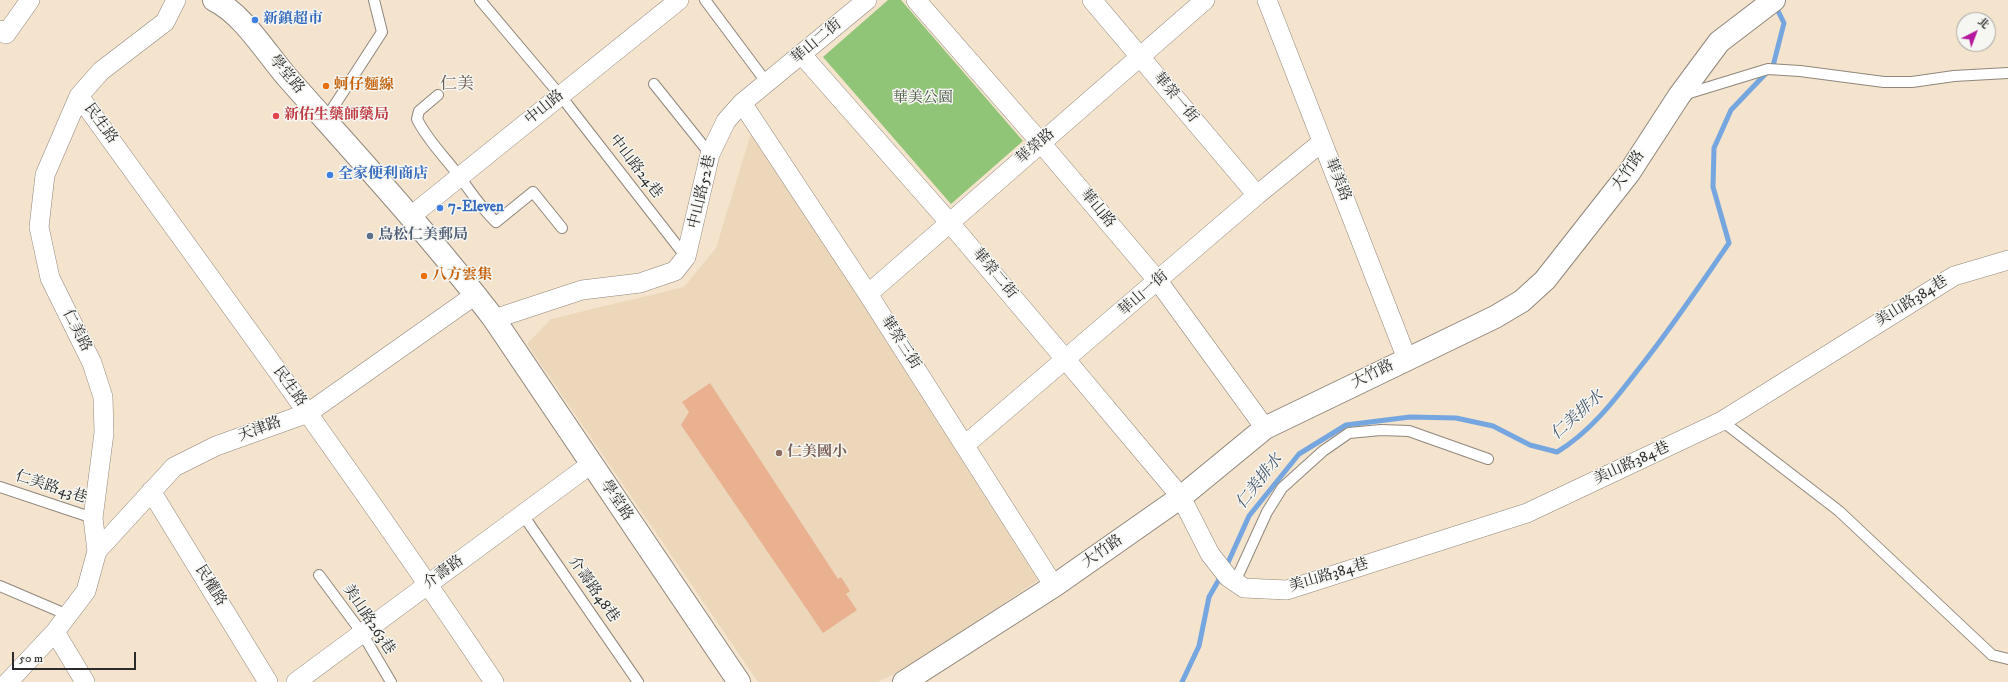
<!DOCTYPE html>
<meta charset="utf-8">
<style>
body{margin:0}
#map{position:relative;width:2008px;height:682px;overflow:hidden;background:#f4e3cd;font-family:"IM FELL DW Pica","Noto Serif TC",serif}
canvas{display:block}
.north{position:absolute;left:1956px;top:12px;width:40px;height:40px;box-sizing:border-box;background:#f6f6f2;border:1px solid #a5a5a2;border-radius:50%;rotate:42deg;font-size:11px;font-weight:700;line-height:16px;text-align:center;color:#2b2b2b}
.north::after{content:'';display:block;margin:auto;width:14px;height:18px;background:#b5179e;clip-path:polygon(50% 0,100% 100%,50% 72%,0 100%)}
.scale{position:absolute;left:12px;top:652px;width:124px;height:18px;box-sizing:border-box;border:2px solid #2b2b2b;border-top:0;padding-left:5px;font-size:12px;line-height:14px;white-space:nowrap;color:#2b2b2b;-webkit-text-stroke:3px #f6f6f2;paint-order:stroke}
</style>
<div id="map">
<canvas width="2008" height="682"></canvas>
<div class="north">北</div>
<div class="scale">50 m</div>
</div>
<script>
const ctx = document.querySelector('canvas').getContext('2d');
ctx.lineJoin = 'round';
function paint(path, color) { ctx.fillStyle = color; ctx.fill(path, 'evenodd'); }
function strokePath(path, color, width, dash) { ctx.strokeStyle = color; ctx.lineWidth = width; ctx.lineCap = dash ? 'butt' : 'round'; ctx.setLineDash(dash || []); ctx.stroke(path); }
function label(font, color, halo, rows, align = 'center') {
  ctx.font = font + ' "IM FELL DW Pica","Noto Serif TC",serif'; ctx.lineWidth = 3; ctx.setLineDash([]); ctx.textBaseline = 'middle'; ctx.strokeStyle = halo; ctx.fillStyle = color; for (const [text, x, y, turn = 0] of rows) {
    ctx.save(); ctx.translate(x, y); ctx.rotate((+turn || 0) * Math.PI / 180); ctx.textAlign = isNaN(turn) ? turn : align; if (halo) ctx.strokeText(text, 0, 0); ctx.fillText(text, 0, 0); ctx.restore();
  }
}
const built = new Path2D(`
 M752 130 1038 580 918 662 878 682H758L527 344 551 319 684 287 716 248Z`);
const green = new Path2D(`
 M888 0H901L1023 141 951 204 823 57Z`);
const stream = new Path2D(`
 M1226 567 1249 516 1299 454 1346 425 1410 417 1456 418 1493 426 1530 445 1557 452C1589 433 1614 401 1637 371 1670 330 1699 287 1729 243L1713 187 1714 148 1731 110 1773 66 1784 23 1775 5
 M1182 682 1199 646 1209 597 1221 576`);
const building = new Path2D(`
 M710 383 838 579 841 577 850 591 846 594 857 610 823 633 681 425 689 412 682 402Z`);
const lane = new Path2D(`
 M480 0 560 95 686 257
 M705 0 767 83
 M654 84 710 154
 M438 95 419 111 417 119C427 140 445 157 459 176 471 192 481 208 496 222L533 192 562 228
 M1683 95 1768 69 1800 71 1884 82H1912L1954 76 2008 73
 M325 120 382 32 374 0
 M1722 421 1839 511 1992 655 2008 659
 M0 487 93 518
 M523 515 638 682
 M319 575 362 633 391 682
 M1235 582 1267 512 1282 488 1323 451 1349 433 1381 430 1409 431 1488 459
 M0 586 68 615`);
const street = new Path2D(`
 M916 0 1041 143 1158 281 1265 428
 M1092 0 1257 195
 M1267 0 1407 359
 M0 30 6 34 30 0
 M802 55 949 222 1066 360 1181 497 1210 554 1228 577 1244 588 1287 590 1527 513 1722 421 1954 276 2008 260
 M79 96C219 290 361 483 494 682
 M742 103 868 294 1054 586
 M411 216 679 0
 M868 294 1205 0
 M494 319 582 290 640 283 675 271 686 257 710 154 726 121 742 103 867 0
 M965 445 1257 195 1322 142
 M151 491 268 682
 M97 551 174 467 216 446 308 413 475 295
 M55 632 85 682
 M8 682 55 632 86 591 97 551 93 518 104 433 103 397 92 363 50 278 39 227 45 175 79 96 101 71 165 22 176 0
 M296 682 591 464`);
const secondary = new Path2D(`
 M214 0C242 13 267 54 287 77 357 156 430 235 494 319L739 682
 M904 682 1054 586 1181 497 1265 428 1495 317 1522 301 1545 280 1629 173 1679 96 1719 42 1774 0`);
const markers = [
 [255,20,4,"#3f7fe0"],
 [326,86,4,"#e8710a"],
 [276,116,4,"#e0444e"],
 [330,175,4,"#3f7fe0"],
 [440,208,4,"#3f7fe0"],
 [370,236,4,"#5c6f8a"],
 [424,276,4,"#e8710a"],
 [779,453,4,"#8d6e63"]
];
const shopNames = [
 ["新鎮超市",263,20],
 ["全家便利商店",338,175],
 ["7-Eleven",448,208]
];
const streetNames = [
 ["華山二街",817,42,-40],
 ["學堂路",286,75,50],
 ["華榮一街",1175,98,50],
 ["中山路",545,108,-39],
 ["民生路",100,124,54],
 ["華榮路",1036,147,-41],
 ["中山路24巷",635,167,52],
 ["大竹路",1629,171,-55],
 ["華美路",1337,180,68],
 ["中山路52巷",703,192,-77],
 ["華山路",1097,209,50],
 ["華榮二街",994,274,50],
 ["華山一街",1144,294,-41],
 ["美山路384巷",1912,302,-32],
 ["仁美路",76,331,63],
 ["華榮三街",900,343,57],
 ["大竹路",1373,375,-26],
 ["民生路",289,387,54],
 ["天津路",260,430,-20],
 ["美山路384巷",1632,464,-25],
 ["仁美路43巷",51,488,18],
 ["學堂路",616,501,56],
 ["大竹路",1103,552,-35],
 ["介壽路",444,573,-36],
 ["美山路384巷",1329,576,-17],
 ["民權路",210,586,58],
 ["介壽路48巷",593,590,55],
 ["美山路263巷",368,620,56]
];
const foodNames = [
 ["蚵仔麵線",334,86],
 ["八方雲集",432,276]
];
const parkNames = [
 ["華美公園",923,99]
];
const healthNames = [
 ["新佑生藥師藥局",284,116]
];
const serviceNames = [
 ["鳥松仁美郵局",378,236]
];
const educationNames = [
 ["仁美國小",787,453]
];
const waterNames = [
 ["仁美排水",1578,416,-42],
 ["仁美排水",1260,482,-52]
];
const quarterNames = [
 ["仁美",457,85]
];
paint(built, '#edd7bb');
paint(green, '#90c577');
strokePath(stream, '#75a6df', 5);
paint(building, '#eab190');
strokePath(lane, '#90877c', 12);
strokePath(street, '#90877c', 20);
strokePath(secondary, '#90877c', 24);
strokePath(lane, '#fff', 10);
strokePath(street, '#fff', 19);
strokePath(secondary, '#fff', 22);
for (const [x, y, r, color] of markers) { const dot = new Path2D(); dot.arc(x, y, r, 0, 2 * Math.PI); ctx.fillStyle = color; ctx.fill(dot); strokePath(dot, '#f6f6f2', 1.5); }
label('bold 15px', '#366cbe', '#f6f6f2', shopNames, 'left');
label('15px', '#2b2b2b', '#f6f6f2', streetNames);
label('bold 15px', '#c56008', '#f6f6f2', foodNames, 'left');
label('15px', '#495942', '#f6f6f2', parkNames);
label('bold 15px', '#be3a42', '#f6f6f2', healthNames, 'left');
label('bold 15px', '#4e5e75', '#f6f6f2', serviceNames, 'left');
label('bold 15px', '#785e54', '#f6f6f2', educationNames, 'left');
label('italic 16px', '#45566a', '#f6f6f2', waterNames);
label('17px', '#6e5a4e', '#f6f6f2', quarterNames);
</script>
